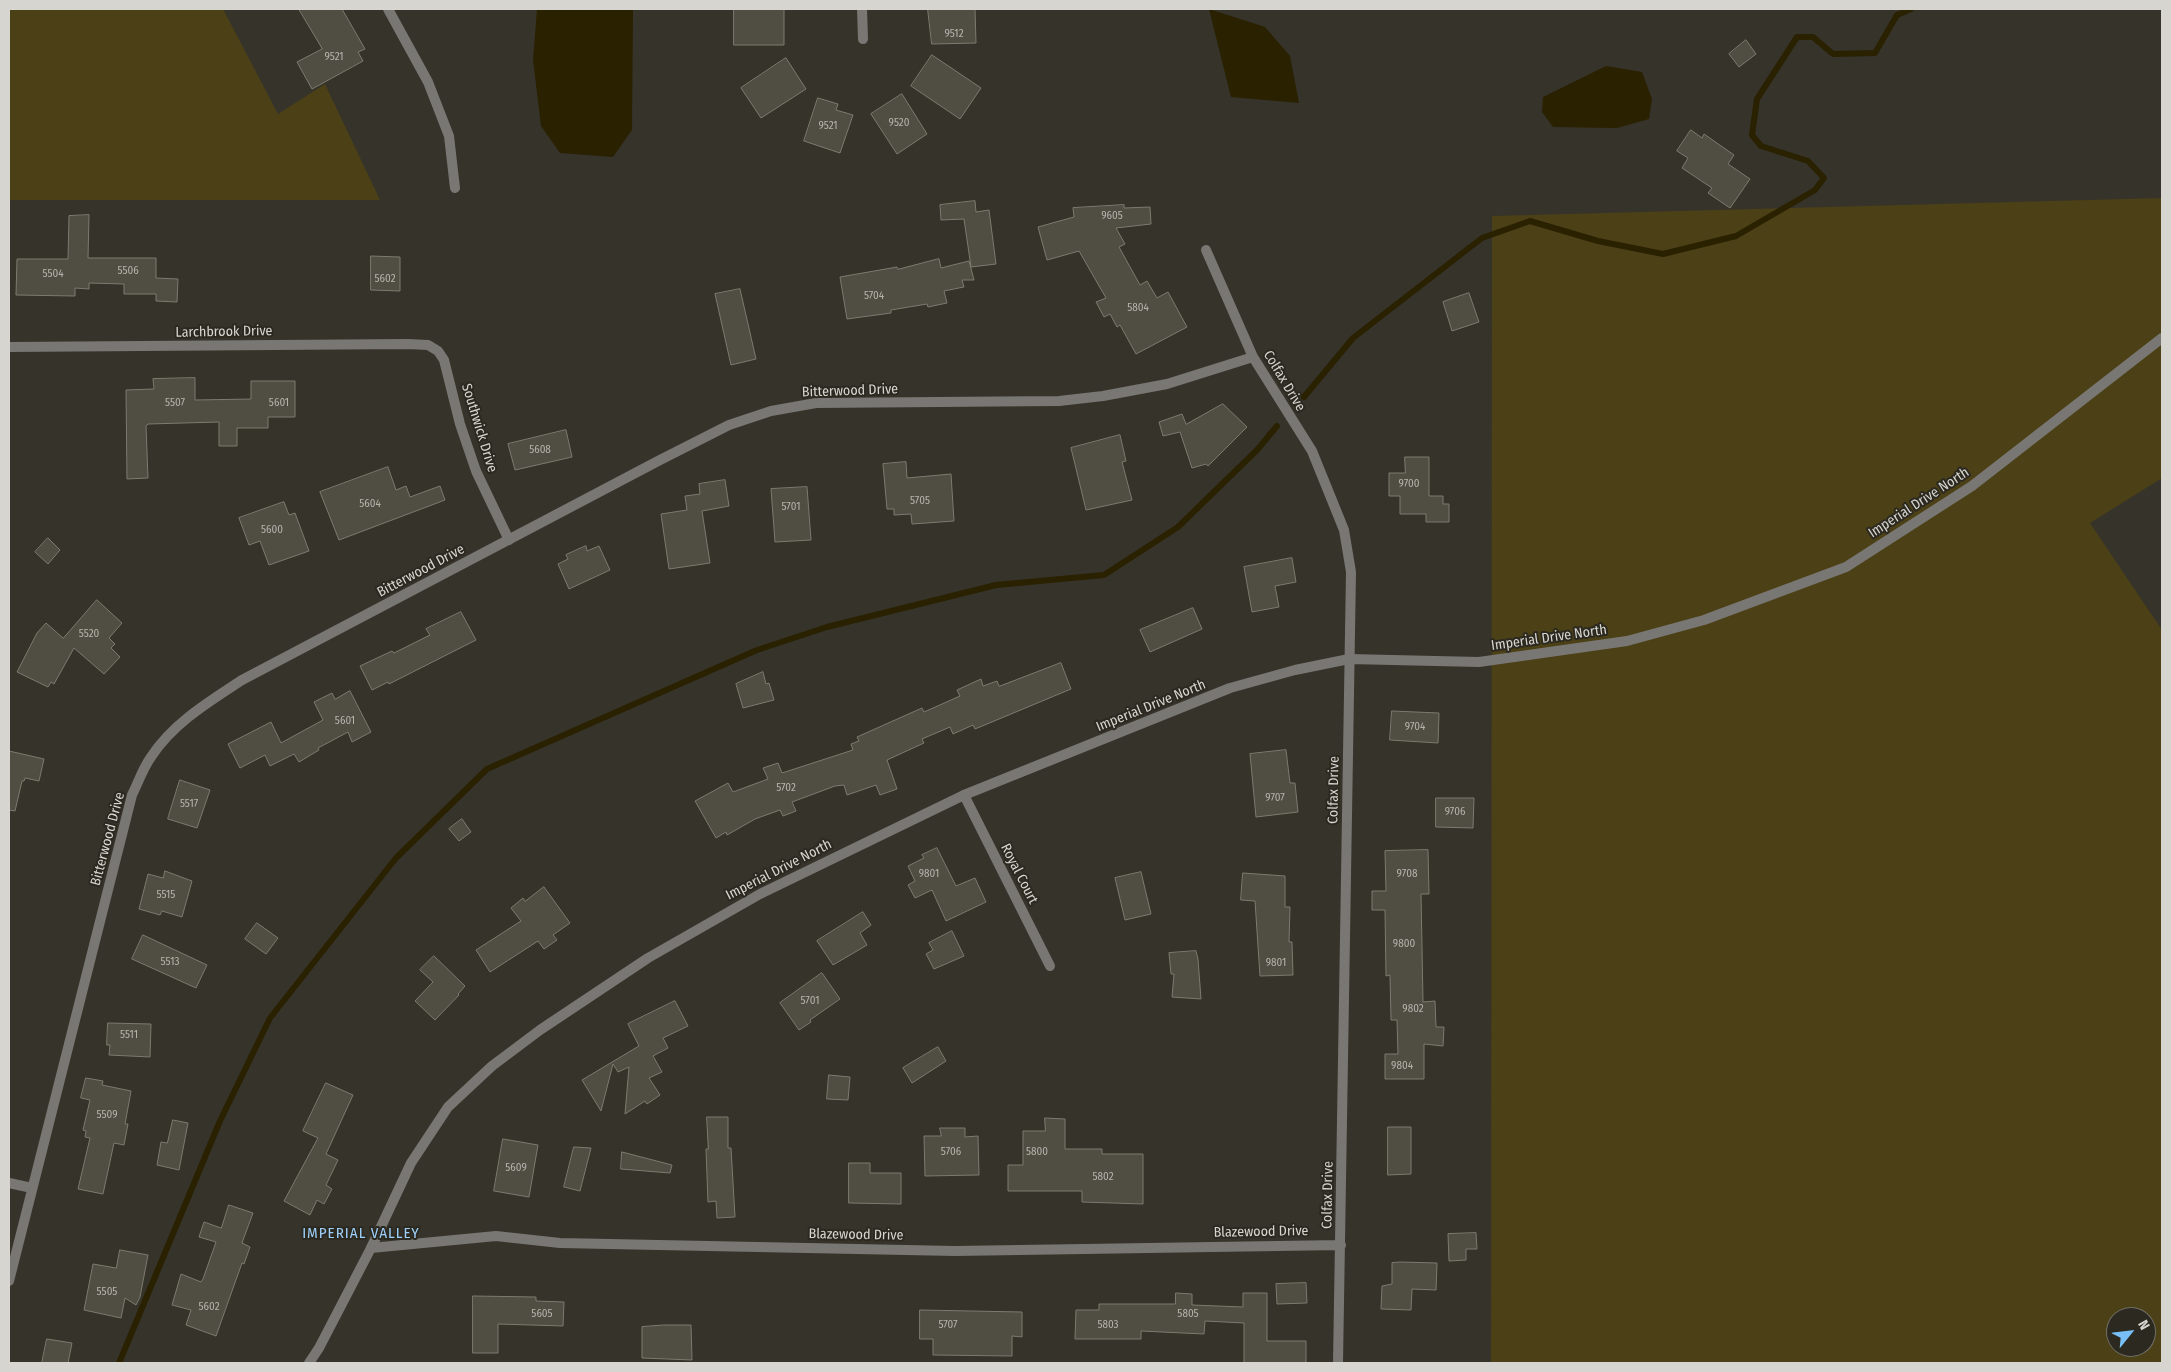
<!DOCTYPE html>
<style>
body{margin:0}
#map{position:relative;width:2171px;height:1372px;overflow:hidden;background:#36332a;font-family:"Fira Sans Condensed",sans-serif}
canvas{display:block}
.frame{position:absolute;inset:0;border:10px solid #d6d5cf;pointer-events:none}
.north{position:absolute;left:2106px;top:1307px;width:50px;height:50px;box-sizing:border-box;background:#2c2920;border:1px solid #706e66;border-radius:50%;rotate:61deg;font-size:14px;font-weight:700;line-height:20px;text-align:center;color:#d6d5cf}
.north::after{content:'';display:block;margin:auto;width:18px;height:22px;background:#78bff7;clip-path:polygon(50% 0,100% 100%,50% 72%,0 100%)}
</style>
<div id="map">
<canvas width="2171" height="1372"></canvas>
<div class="frame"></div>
<div class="north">N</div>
</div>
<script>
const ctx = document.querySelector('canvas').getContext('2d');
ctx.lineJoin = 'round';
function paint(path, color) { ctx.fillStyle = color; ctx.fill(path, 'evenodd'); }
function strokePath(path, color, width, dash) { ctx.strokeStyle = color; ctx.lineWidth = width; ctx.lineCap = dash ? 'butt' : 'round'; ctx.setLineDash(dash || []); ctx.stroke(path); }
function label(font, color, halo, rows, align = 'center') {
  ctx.font = font + ' "Fira Sans Condensed",sans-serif'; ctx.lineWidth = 4; ctx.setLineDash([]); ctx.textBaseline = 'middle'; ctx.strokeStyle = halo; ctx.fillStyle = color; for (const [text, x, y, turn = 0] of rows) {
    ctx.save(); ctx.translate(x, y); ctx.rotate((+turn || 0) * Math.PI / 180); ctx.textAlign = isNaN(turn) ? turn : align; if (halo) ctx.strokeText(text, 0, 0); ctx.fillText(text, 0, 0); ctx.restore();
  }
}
const green = new Path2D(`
 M9 9H223L278 114 325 84 380 200H9Z
 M2162 198V478L2090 523 2162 630V1363H1491L1492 216ZM2116 1317H2146V1347H2116Z`);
const water = new Path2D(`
 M537 9H633L632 130 613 157 560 153 541 126 533 60Z
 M1209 9 1265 27 1290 56 1299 103 1231 97Z
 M1606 66 1642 72 1652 99 1649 119 1617 128 1553 127 1542 112 1543 97Z`);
const stream = new Path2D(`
 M1304 397 1353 338 1482 238 1530 221 1598 241 1663 254 1736 236 1815 190 1824 178 1808 161 1761 146 1752 135 1757 99 1797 37H1813L1833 54 1875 53 1897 15 1911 9
 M119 1363 220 1121 270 1018 396 858 487 769 757 650 827 627 996 585 1104 575 1178 527 1257 450 1277 426`);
const building = new Path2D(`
 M299 9H342L365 49 358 52 363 61 312 89 297 62 322 49Z
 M734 9H784V45H734Z
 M928 9H975L976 43 932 44Z
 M1746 40 1756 54 1739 67 1729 54Z
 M932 55 981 88 960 119 911 86Z
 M786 58 806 89 761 118 741 88Z
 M902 94 927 134 897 154 871 114Z
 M818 98 838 104 836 110 853 115 840 153 804 141Z
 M1691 130 1702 138 1704 134 1734 155 1728 164 1750 179 1730 208 1708 193 1712 188 1682 168 1688 158 1677 151Z
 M975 201 976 212 989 210 996 264 971 267 964 219 941 220 940 205Z
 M1124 205V208L1150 207 1151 224 1116 228 1125 244 1119 247 1140 285 1147 281 1157 298 1168 292 1187 327 1136 354 1120 325 1117 327 1110 314 1104 317 1096 302 1106 298 1079 251 1047 260 1038 227 1074 217 1073 208Z
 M89 215 88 258H156V278L178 279 177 302 156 301V294H124V284L89 283V289L75 288V296L16 295 17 259H68L69 216Z
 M371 256 400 257V291L371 290Z
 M939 259 941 268 969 261 974 280H962L964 287 944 291 947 303 928 307 927 304 891 310V313L847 319 840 277 897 267 898 269Z
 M740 289 756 359 731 365 715 294Z
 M1469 293 1479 322 1452 331 1443 302Z
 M195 378V400L251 399V381H295V417H268V428H237V446H219V422L148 424 146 426 148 478 127 479 126 390 154 389 153 379Z
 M1223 404 1247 427 1208 466 1206 464 1192 468 1180 432 1163 436 1159 422 1182 414 1186 424Z
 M566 430 572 457 515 470 508 444Z
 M1120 435 1126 461 1122 462 1132 500 1086 510 1071 448Z
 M1405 457H1429V496H1443V504H1449V522H1426V514H1400V496H1389V473H1405Z
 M906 462 907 478 951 474 954 521 912 524 911 514 894 515V509H887L883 464Z
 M388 467 396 490 406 486 410 497 440 486 445 500 339 540 320 492Z
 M725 480 729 506 702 511 710 563 669 569 661 514 687 510 685 496 700 494 699 484Z
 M807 487 811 540 775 542 771 489Z
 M284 502 289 515 295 513 309 551 269 565 260 541 249 545 239 518Z
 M48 538 60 550 48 564 35 552Z
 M586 546 587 551 599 546 610 570 569 589 558 564 568 559 566 555Z
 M1292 558 1296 582 1275 586 1279 607 1252 612 1244 567Z
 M97 600 122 623 109 638 115 644 111 648 120 657 104 674 74 648 54 684 51 682 48 687 17 672 37 633 46 623 63 638Z
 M1193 608 1202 629 1150 652 1140 630Z
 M461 612 476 640 389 684 388 682 372 690 360 666 392 651 394 653 430 635 426 629Z
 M1061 663 1071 689 975 729 973 725 953 734 950 727 922 739 924 743 887 760 897 789 880 795 876 785 847 795 844 785 835 786 792 802 796 811 783 816 780 810 755 819 727 835 726 832 716 838 695 801 728 783 733 792 768 779 763 768 778 763 782 773 853 750 851 744 859 741 857 737 922 708 924 712 960 696 957 690 981 679 983 686 997 681 999 686Z
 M763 672 766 684 769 683 774 700 743 708 736 684Z
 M350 691 371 732 352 742 348 732 318 748 319 750 299 762 294 754 270 766 265 755 240 768 228 744 271 722 281 743 323 720 314 702 332 693 335 699Z
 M1392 711 1439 713 1438 743 1390 740Z
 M1286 750 1290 783H1295L1298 812 1256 817 1250 754Z
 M9 751 44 759 39 781 25 778 24 781H22L15 811 9 810Z
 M180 780 210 790 197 828 168 819Z
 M1436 798H1474L1473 828 1436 827Z
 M462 819 471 832 459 841 449 829Z
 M937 848 956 886 975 878 986 902 946 921 932 890 915 898 908 885 915 881 908 866 924 858 922 855Z
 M1428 850 1429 894H1421L1423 1002 1435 1001 1436 1027H1444L1443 1046 1424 1044V1079H1385V1054H1398L1397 1020H1391L1390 975 1386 976 1385 910H1372V891H1386L1385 851Z
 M165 871 192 881 182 917 162 911 160 915 139 909 148 874 163 878Z
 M1141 872 1151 914 1125 920 1115 878Z
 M1243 873 1285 876V907H1290L1289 942H1292L1293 975 1260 976 1255 901 1241 900Z
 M544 887 570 923 553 935 557 940 544 949 538 941 490 972 476 950 521 921 511 908 523 898 525 901Z
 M863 912 871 925 860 933 867 945 833 965 817 941Z
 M257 923 278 938 266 954 245 939Z
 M952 931 964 956 934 969 926 954 933 950 929 943Z
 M143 935 207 965 196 988 132 959Z
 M1196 951 1198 959 1201 999 1172 997 1174 974H1171L1169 953Z
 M434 956 465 986 458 994 459 995 435 1020 415 1001 433 982 420 970Z
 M822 973 840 999 810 1020 811 1022 799 1030 780 1003Z
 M675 1001 688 1026 663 1038 668 1048 653 1056 662 1072 649 1078 660 1095 647 1104 645 1101 625 1114 629 1067 618 1072 613 1064 601 1111 582 1080 639 1046 628 1024Z
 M108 1023 151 1024 150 1057 109 1055 110 1045H107Z
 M938 1047 946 1061 912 1083 903 1068Z
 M829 1075 850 1077 848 1100 827 1099Z
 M86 1078 103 1081 102 1085 131 1091 125 1124H128L124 1145 114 1143 103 1194 78 1189 90 1138 85 1137 86 1131 83 1130 90 1100 81 1098Z
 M326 1083 353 1095 326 1154 338 1160 326 1185 332 1189 324 1204 317 1200 310 1215 284 1201 318 1138 303 1131Z
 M707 1117H728V1148H731L735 1217 717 1218 716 1201 708 1202 706 1149H708Z
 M1045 1118 1065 1119V1149H1102V1154H1143V1204L1082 1202V1191H1008V1165H1023V1131H1045Z
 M173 1120 188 1123 179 1170 157 1165 161 1142 167 1143Z
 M1388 1127H1411V1174L1388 1175Z
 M940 1128H965V1137L978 1136 979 1175 925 1176 924 1136H941Z
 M503 1139 538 1145 529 1197 494 1191Z
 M574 1147 591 1148 580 1191 564 1187Z
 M622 1152 672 1165 670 1173 621 1169Z
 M849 1163H870V1173H901V1204L849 1203Z
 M229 1205 253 1213 242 1243 250 1247 244 1264 242 1263 216 1336 186 1325 191 1310 172 1305 181 1274 201 1282 203 1279 216 1242 199 1237 204 1222 221 1228Z
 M1476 1233 1477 1249H1466V1260L1449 1261 1448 1234Z
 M120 1250 148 1255 140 1297 136 1305 125 1298 121 1318 84 1310 93 1264 116 1268Z
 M1401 1262 1437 1263 1436 1290 1412 1289 1411 1310 1381 1309 1382 1286 1392 1284V1263Z
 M1306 1283 1307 1303 1277 1304 1276 1284Z
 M1176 1293 1192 1294V1305L1243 1307V1293H1267V1341H1306V1363H1244V1323L1205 1321 1204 1334 1141 1331V1339H1075L1076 1310H1099V1304H1175Z
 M473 1296 536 1297V1301L564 1302 563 1326 498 1324V1353H473Z
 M920 1310 1022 1312V1337L1012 1336V1356L933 1355V1339H920Z
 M664 1325H691L692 1360 642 1358V1327Z
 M47 1339 72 1343 68 1363H42Z`);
const minor = new Path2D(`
 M388 9 428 82 449 136 455 188
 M862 9 863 39
 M1206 250 1253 357 1312 451 1344 530 1351 572 1338 1363
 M9 347 408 344 428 345 438 351 444 360 460 424 476 471 509 540
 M964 795 1050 966
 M9 1183 32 1188
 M371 1248 496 1236 560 1243 955 1251 1341 1245
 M9 1281 132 795C138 783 143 768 151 757 173 723 210 701 242 680L660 460 729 425 771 411 816 403 1059 401 1103 396 1167 384 1253 357`);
const tertiary = new Path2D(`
 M309 1363 319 1348 371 1248 411 1163 448 1107 492 1066 540 1030 648 958 760 894 964 795 1230 688 1295 670 1349 659 1479 662 1627 641 1704 620 1846 567 1972 486 2162 338`);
const numberNames = [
 ["9512",954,34],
 ["9521",334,57],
 ["9520",899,123],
 ["9521",828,126],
 ["9605",1112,216],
 ["5506",128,271],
 ["5504",53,274],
 ["5602",385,279],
 ["5704",874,296],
 ["5804",1138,308],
 ["5507",175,403],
 ["5601",279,403],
 ["5608",540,450],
 ["9700",1409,484],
 ["5705",920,501],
 ["5604",370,504],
 ["5701",791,507],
 ["5600",272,530],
 ["5520",89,634],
 ["5601",345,721],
 ["9704",1415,727],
 ["5702",786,788],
 ["9707",1275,798],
 ["5517",189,804],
 ["9706",1455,812],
 ["9801",929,874],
 ["9708",1407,874],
 ["5515",166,895],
 ["9800",1404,944],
 ["5513",170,962],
 ["9801",1276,963],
 ["5701",810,1001],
 ["9802",1413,1009],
 ["5511",129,1035],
 ["9804",1402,1066],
 ["5509",107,1115],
 ["5706",951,1152],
 ["5800",1037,1152],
 ["5609",516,1168],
 ["5802",1103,1177],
 ["5505",107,1292],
 ["5602",209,1307],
 ["5605",542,1314],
 ["5805",1188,1314],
 ["5707",948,1325],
 ["5803",1108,1325]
];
const streetNames = [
 ["Larchbrook Drive",224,332,-1],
 ["Colfax Drive",1284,381,59],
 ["Bitterwood Drive",850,391,-2],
 ["Southwick Drive",479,428,73],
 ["Imperial Drive North",1919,503,-33],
 ["Bitterwood Drive",421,571,-28],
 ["Imperial Drive North",1549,638,-8],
 ["Imperial Drive North",1151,706,-22],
 ["Colfax Drive",1334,790,-89],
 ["Bitterwood Drive",108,839,-75],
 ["Imperial Drive North",779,870,-27],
 ["Royal Court",1019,874,63],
 ["Colfax Drive",1328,1195,-89],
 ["Blazewood Drive",1261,1232,-1],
 ["Blazewood Drive",856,1235,1]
];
const neighbourhoodNames = [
 ["IMPERIAL VALLEY",361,1234]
];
paint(green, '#4c4017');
paint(water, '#2a2101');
strokePath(stream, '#2a2101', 6);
paint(building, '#504d43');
strokePath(building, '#7d7a6f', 1);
strokePath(minor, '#797773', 10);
strokePath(tertiary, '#797773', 10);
label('11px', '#b4b3ac', null, numberNames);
label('14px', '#d6d5cf', '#2c2920', streetNames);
ctx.letterSpacing = '1px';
label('15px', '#9ccff9', '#2c2920', neighbourhoodNames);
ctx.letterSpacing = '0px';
</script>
